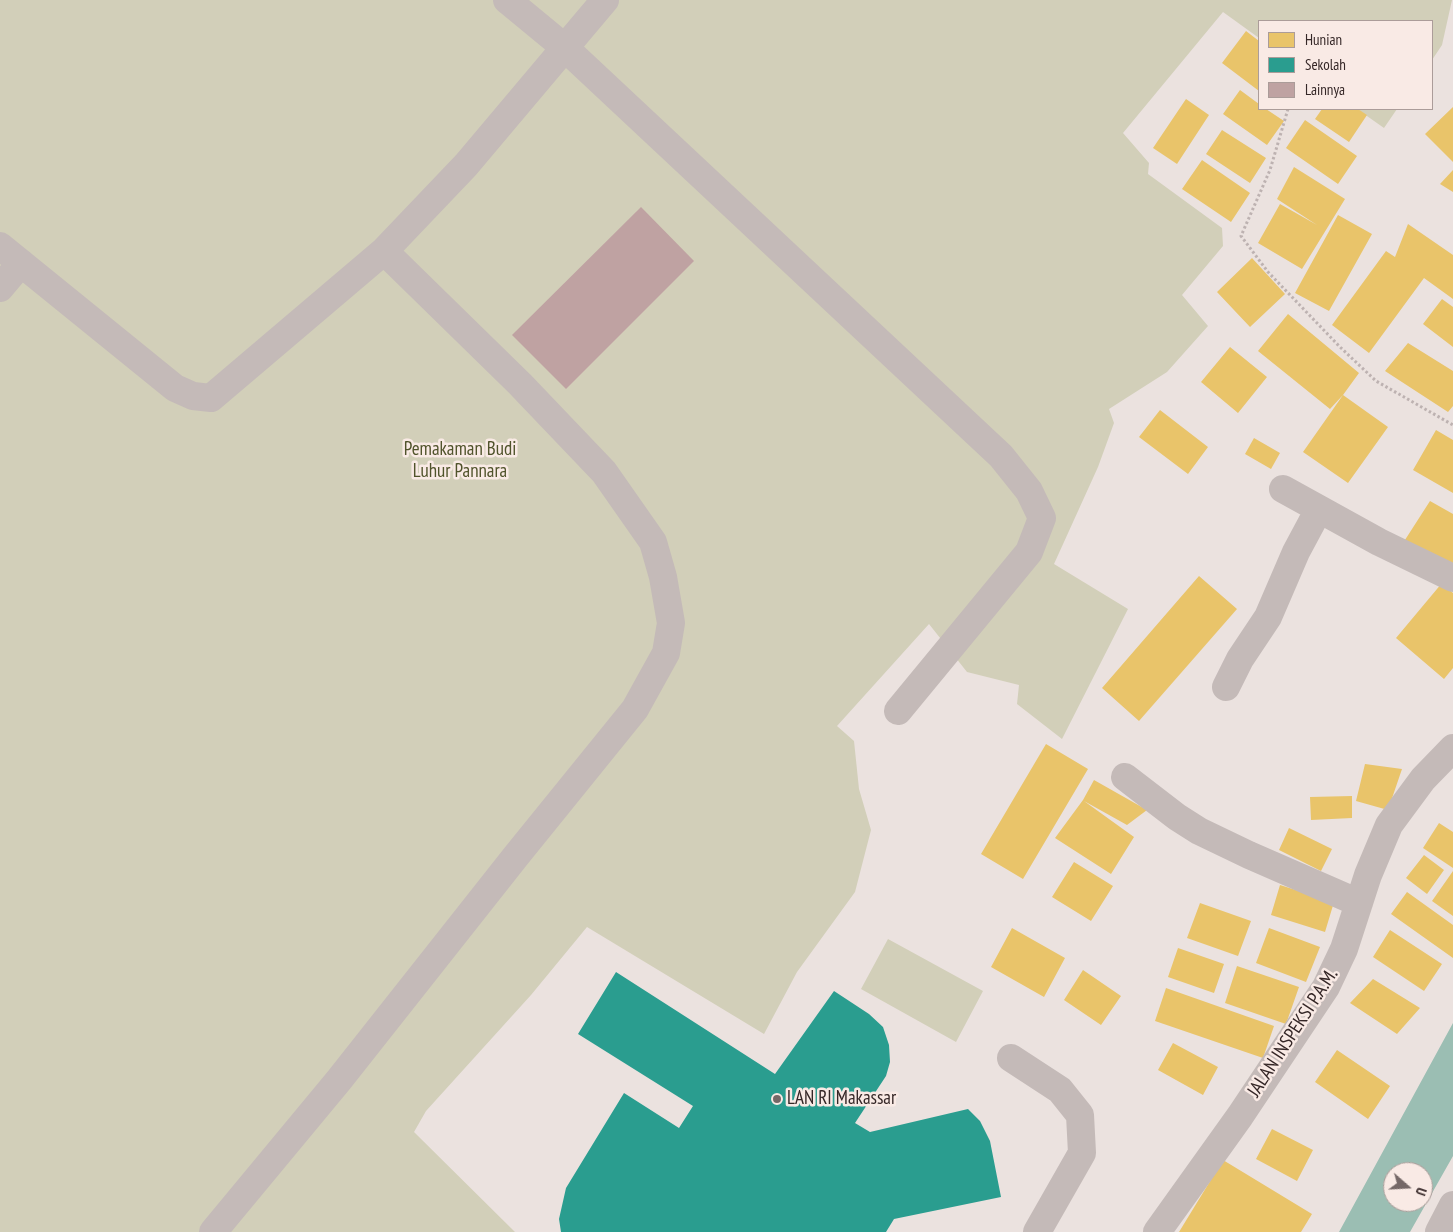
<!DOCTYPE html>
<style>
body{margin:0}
#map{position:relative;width:1453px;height:1232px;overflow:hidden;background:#ebe2df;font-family:"PT Sans Narrow",sans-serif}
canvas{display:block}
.legend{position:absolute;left:1258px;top:20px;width:175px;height:90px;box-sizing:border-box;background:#f9eae5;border:1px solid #ab9c99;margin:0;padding:6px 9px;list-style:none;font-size:15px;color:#352727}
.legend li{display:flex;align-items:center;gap:10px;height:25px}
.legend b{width:25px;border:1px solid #ab9c99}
.north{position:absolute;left:1383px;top:1162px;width:50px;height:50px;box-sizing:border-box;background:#f9eae5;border:1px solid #ab9c99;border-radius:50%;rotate:109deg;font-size:14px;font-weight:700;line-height:20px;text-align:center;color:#352727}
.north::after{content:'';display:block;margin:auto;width:18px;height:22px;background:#756867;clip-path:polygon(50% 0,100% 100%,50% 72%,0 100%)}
</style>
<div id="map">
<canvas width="1453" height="1232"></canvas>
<ul class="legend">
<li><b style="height:14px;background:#e9c46a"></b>Hunian</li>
<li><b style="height:14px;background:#2a9d8f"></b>Sekolah</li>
<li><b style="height:14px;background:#bfa2a2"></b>Lainnya</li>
</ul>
<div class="north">U</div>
</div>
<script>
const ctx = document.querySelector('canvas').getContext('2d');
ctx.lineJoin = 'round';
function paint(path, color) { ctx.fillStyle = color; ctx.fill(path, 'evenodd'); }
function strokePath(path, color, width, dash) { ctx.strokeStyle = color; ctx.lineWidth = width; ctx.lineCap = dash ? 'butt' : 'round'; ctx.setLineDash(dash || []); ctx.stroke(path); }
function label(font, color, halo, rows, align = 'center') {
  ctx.font = font + ' "PT Sans Narrow",sans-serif'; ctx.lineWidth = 5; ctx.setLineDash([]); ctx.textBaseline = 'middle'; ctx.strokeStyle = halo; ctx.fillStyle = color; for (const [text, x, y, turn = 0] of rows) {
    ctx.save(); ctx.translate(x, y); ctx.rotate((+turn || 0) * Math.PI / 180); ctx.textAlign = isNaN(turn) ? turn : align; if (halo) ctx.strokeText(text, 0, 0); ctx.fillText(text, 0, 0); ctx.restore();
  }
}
const green = new Path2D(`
 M0 0H1452L1442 45 1432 60V21H1259V38L1223 12 1123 133 1149 163 1148 174 1222 228 1223 246 1182 295 1208 326 1167 372 1109 409 1114 423 1098 467 1054 564 1128 609 1062 739 1017 704 1019 685 967 672 929 624 837 726 854 741 859 789 871 830 855 892 797 972 764 1034 587 927 531 995 426 1111 414 1132 515 1232H0Z
 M1357 109H1397L1384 128Z
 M888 939 983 991 956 1042 861 989Z`);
const water = new Path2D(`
 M1453 1023V1156L1410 1232H1339ZM1393 1172H1423V1202H1393Z`);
const homes = new Path2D(`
 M1246 31 1259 41V91L1222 63Z
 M1240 90 1259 104V109H1266L1284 121 1267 145 1223 114Z
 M1186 99 1209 115 1177 164 1153 148Z
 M1453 107V162L1425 134Z
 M1322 109H1358L1367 115 1349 142 1315 119Z
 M1305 120 1357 156 1338 184 1286 148Z
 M1222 130 1266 158 1250 183 1206 154Z
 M1202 160 1250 193 1231 222 1182 189Z
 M1294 167 1345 199 1302 269 1258 243 1280 204 1317 225 1277 199Z
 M1453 170V192L1440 184Z
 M1338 215 1372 234 1329 311 1295 293Z
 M1408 224 1453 255V299L1424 278 1369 353 1332 325 1386 251 1395 257Z
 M1252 258 1285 294 1250 327 1217 292Z
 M1442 299 1453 307V347L1423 324Z
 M1288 314 1359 373 1343 395 1388 427 1348 483 1303 452 1343 395 1330 409 1258 351Z
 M1408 343 1453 371V406L1448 412 1385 371Z
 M1230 347 1267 377 1238 413 1201 382Z
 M1160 410 1208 447 1188 474 1139 437Z
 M1436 430 1453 440V493L1413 470Z
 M1254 438 1280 453 1271 469 1245 454Z
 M1430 501 1453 514V568L1403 543Z
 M1199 576 1237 609 1139 721 1102 688Z
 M1442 583 1453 593V668L1444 679 1396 638Z
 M1046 744 1088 769 1023 879 981 854Z
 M1365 764 1402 769 1388 810 1356 801Z
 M1094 780 1147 810 1127 825 1084 801 1134 837 1111 874 1055 838 1083 800Z
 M1352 796V818L1311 820 1310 797Z
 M1439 823 1453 832V868L1423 848Z
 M1289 828 1332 849 1321 871 1279 850Z
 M1424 855 1444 870 1427 894 1406 878Z
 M1074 862 1113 886 1091 921 1052 897Z
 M1453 871V916L1432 901Z
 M1280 885 1334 902 1325 932 1271 915Z
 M1407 892 1453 925V958L1391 914Z
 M1200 903 1251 921 1238 956 1187 938Z
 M1012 928 1065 958 1044 997 991 967Z
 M1269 928 1320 947 1306 982 1256 963Z
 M1390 930 1442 964 1424 991 1373 957Z
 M1178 948 1224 964 1214 993 1168 977Z
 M1237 966 1299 987 1286 1024 1225 1003Z
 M1083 970 1121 996 1101 1025 1064 1000Z
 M1373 979 1420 1008 1397 1034 1350 1003Z
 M1166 988 1274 1026 1263 1058 1155 1021Z
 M1173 1043 1218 1067 1203 1095 1158 1070Z
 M1337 1050 1390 1086 1368 1119 1315 1082Z
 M1272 1129 1313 1150 1297 1181 1256 1159Z
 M1223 1160 1312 1214 1301 1232H1179Z`);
const schools = new Path2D(`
 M616 972 775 1074 834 991 869 1014 883 1027 889 1045 890 1062 886 1076 855 1123 870 1132 968 1109 980 1121 990 1141 1001 1197 894 1219 886 1232H561L559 1219 566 1188 624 1093 679 1128 693 1106 578 1034Z`);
const building = new Path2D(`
 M641 207 694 261 566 389 512 335Z`);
const path = new Path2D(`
 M1288 109 1270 170 1241 236 1268 272 1340 347 1376 381 1453 425`);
const minor = new Path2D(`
 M507 0 564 47 1001 456 1029 491 1042 518 1029 552 898 711
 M0 246 175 388 193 396 211 398 384 251 466 165 605 0
 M0 288 21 263
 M1283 489 1379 542 1453 578
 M1226 687 1240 659 1268 617 1296 552 1319 509
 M1125 777 1177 817 1199 831 1249 855 1359 903
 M1011 1058 1060 1090 1080 1115 1082 1153 1037 1232
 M213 1232 339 1080 516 856 635 709 666 653 671 623 663 577 653 542 604 472 520 384 384 251
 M1157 1232 1240 1116 1326 987 1344 949 1368 875 1389 825 1423 779 1453 748
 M1439 1232 1453 1205`);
const markers = [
 [777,1099,5,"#756867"]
];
const parkNames = [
 ["Pemakaman Budi",460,450],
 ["Luhur Pannara",460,472]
];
const streetNames = [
 ["JALAN INSPEKSI P.A.M.",1293,1033,-57]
];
const poiNames = [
 ["LAN RI Makassar",787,1099]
];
paint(green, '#d2cfb9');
paint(water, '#9bbeb3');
paint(homes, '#e9c46a');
paint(schools, '#2a9d8f');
paint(building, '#bfa2a2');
strokePath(path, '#bdb2b1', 3, [2.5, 2.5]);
strokePath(minor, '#c4bab8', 28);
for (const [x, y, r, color] of markers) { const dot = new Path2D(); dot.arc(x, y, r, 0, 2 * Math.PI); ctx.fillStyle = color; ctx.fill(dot); strokePath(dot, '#f9eae5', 2); }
label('19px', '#50532b', '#f9eae5', parkNames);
label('19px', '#352727', '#f9eae5', streetNames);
label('19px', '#352727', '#f9eae5', poiNames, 'left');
</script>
